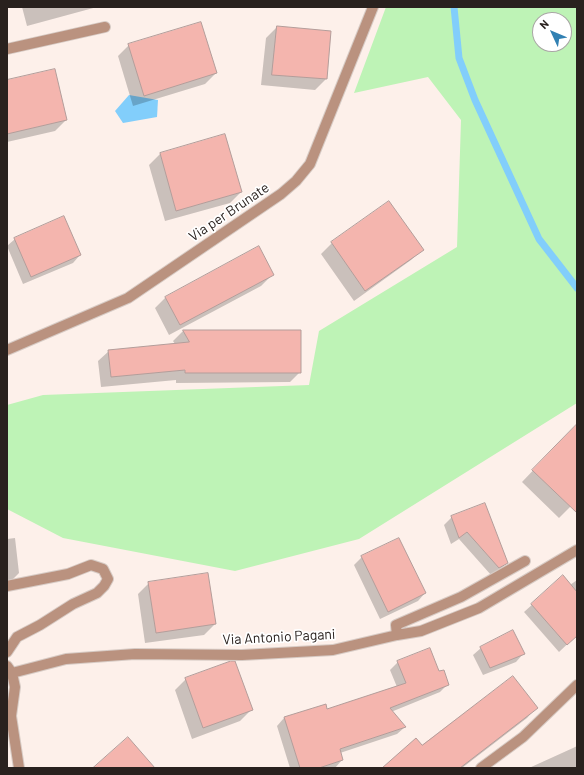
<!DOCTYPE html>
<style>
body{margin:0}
#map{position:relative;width:584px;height:775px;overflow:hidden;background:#fdf0ea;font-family:Barlow,sans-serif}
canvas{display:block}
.frame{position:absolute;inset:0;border:8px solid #29211e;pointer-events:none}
.north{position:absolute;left:532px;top:12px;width:40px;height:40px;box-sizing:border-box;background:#fff;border:1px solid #a9a6a5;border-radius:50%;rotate:314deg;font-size:11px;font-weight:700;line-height:16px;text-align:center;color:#29211e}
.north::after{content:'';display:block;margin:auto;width:14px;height:18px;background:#3281b3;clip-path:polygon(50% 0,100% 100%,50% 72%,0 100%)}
</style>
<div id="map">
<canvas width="584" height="775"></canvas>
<div class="frame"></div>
<div class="north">N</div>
</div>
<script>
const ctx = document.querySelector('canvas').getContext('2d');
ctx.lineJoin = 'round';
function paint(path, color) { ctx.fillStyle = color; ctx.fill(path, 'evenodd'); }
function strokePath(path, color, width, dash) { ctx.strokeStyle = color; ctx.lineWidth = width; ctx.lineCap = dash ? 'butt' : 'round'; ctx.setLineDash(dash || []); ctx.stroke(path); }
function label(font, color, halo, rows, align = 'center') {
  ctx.font = font + ' Barlow,sans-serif'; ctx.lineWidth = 3.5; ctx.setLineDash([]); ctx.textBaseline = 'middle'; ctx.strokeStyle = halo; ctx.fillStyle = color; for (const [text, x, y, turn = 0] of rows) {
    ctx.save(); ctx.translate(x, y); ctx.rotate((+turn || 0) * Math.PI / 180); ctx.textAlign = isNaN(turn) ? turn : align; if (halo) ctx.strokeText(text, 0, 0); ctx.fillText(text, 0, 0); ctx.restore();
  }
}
const green = new Path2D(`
 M386 7H577V403L359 539 235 571 63 538 7 509V405L43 395 309 385 319 331 457 247 461 120 428 77 354 93ZM540 20H564V44H540Z`);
const water = new Path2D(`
 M129 95 158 100 157 117 123 123 115 111Z`);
const shadow = new Path2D(`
 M22 7H97L27 26Z
 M277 27 330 32 326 79 315 90 261 85 266 38Z
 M129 45 216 73 205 84 133 106 118 56Z
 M7 81 66 120 55 131 7 142Z
 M225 135 241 192 230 203 165 221 149 165 160 154Z
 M15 239 80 255 73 263 23 284 7 246Z
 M332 243 422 249 411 260 354 301 321 254Z
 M272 275 261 286 169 335 155 308 166 297Z
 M183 331H300V372L290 382 176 383V380L101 387 98 361 109 351 175 344 173 341Z
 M577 430V500L559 518 522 482 564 438Z
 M452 517 507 563 499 570 491 575 459 539 451 544 444 525Z
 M15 538 19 573 8 584H7V539Z
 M362 557 425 593 418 601 380 619 354 565Z
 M563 577 570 585 577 580V635L559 652 524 612Z
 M149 583 215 624 204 635 145 643 138 594Z
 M481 648 523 654 516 662 483 675 473 655Z
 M398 662 438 673 448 684 440 692 391 712 405 727 397 734 340 753 342 760 335 768H290L277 726 284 718 327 710 397 687 390 670Z
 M186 679 251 710 240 721 192 739 175 690Z
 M536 708 527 718 462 768H389L422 746Z
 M577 746V768H529L573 748Z`);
const stream = new Path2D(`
 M454 7 459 58 475 100 539 239 577 288`);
const building = new Path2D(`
 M201 22 217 73 144 96 128 44Z
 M277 26 331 31 327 79 272 75Z
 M55 69 67 120 7 134V80Z
 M225 134 242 192 176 211 160 153Z
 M389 201 424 250 365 291 331 242Z
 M64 216 81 255 31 277 14 238Z
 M259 246 274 275 180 325 165 297Z
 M183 330H301V373H185V370L111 377 108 350 189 342Z
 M577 424V513L532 470Z
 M485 503 508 563 499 568 467 532 459 538 451 516Z
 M399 538 426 593 388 612 361 556Z
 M208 573 216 624 156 633 148 582Z
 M563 575 577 592V636L567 645 531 604Z
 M513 630 525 654 490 668 480 647Z
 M430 648 439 671 444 670 449 685 390 708 406 727 340 749 343 760 319 768H300L284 717 326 704 327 709 406 683 397 661Z
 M231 661H235L253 710 203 728 185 678Z
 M513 676 538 708 460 768H382L416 738 422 745Z
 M128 737 155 768H93Z`);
const minor = new Path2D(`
 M7 49 105 27
 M7 350 128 298 281 194 296 181 310 164 373 7
 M7 586 68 574 91 565 103 569 108 579 104 586 97 593 73 604 40 625 17 637 7 652
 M397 635 396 625 461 597 525 561
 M7 666 12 673 15 687 11 716 19 768
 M12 673 66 659 135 654 242 655 333 650 397 635 421 631 479 608 577 550
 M481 768 523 737 577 685`);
const streetNames = [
 ["Via per Brunate",229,212,-34],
 ["Via Antonio Pagani",279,637,-3]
];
paint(green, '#bef3b6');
paint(water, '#82cefb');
paint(shadow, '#0003');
strokePath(stream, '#82cefb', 7);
paint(building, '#f4b5ae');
strokePath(building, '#b39d9a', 1);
strokePath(minor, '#d7cbc5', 12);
strokePath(minor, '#ba927f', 10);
label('14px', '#29211e', '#fff', streetNames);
</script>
